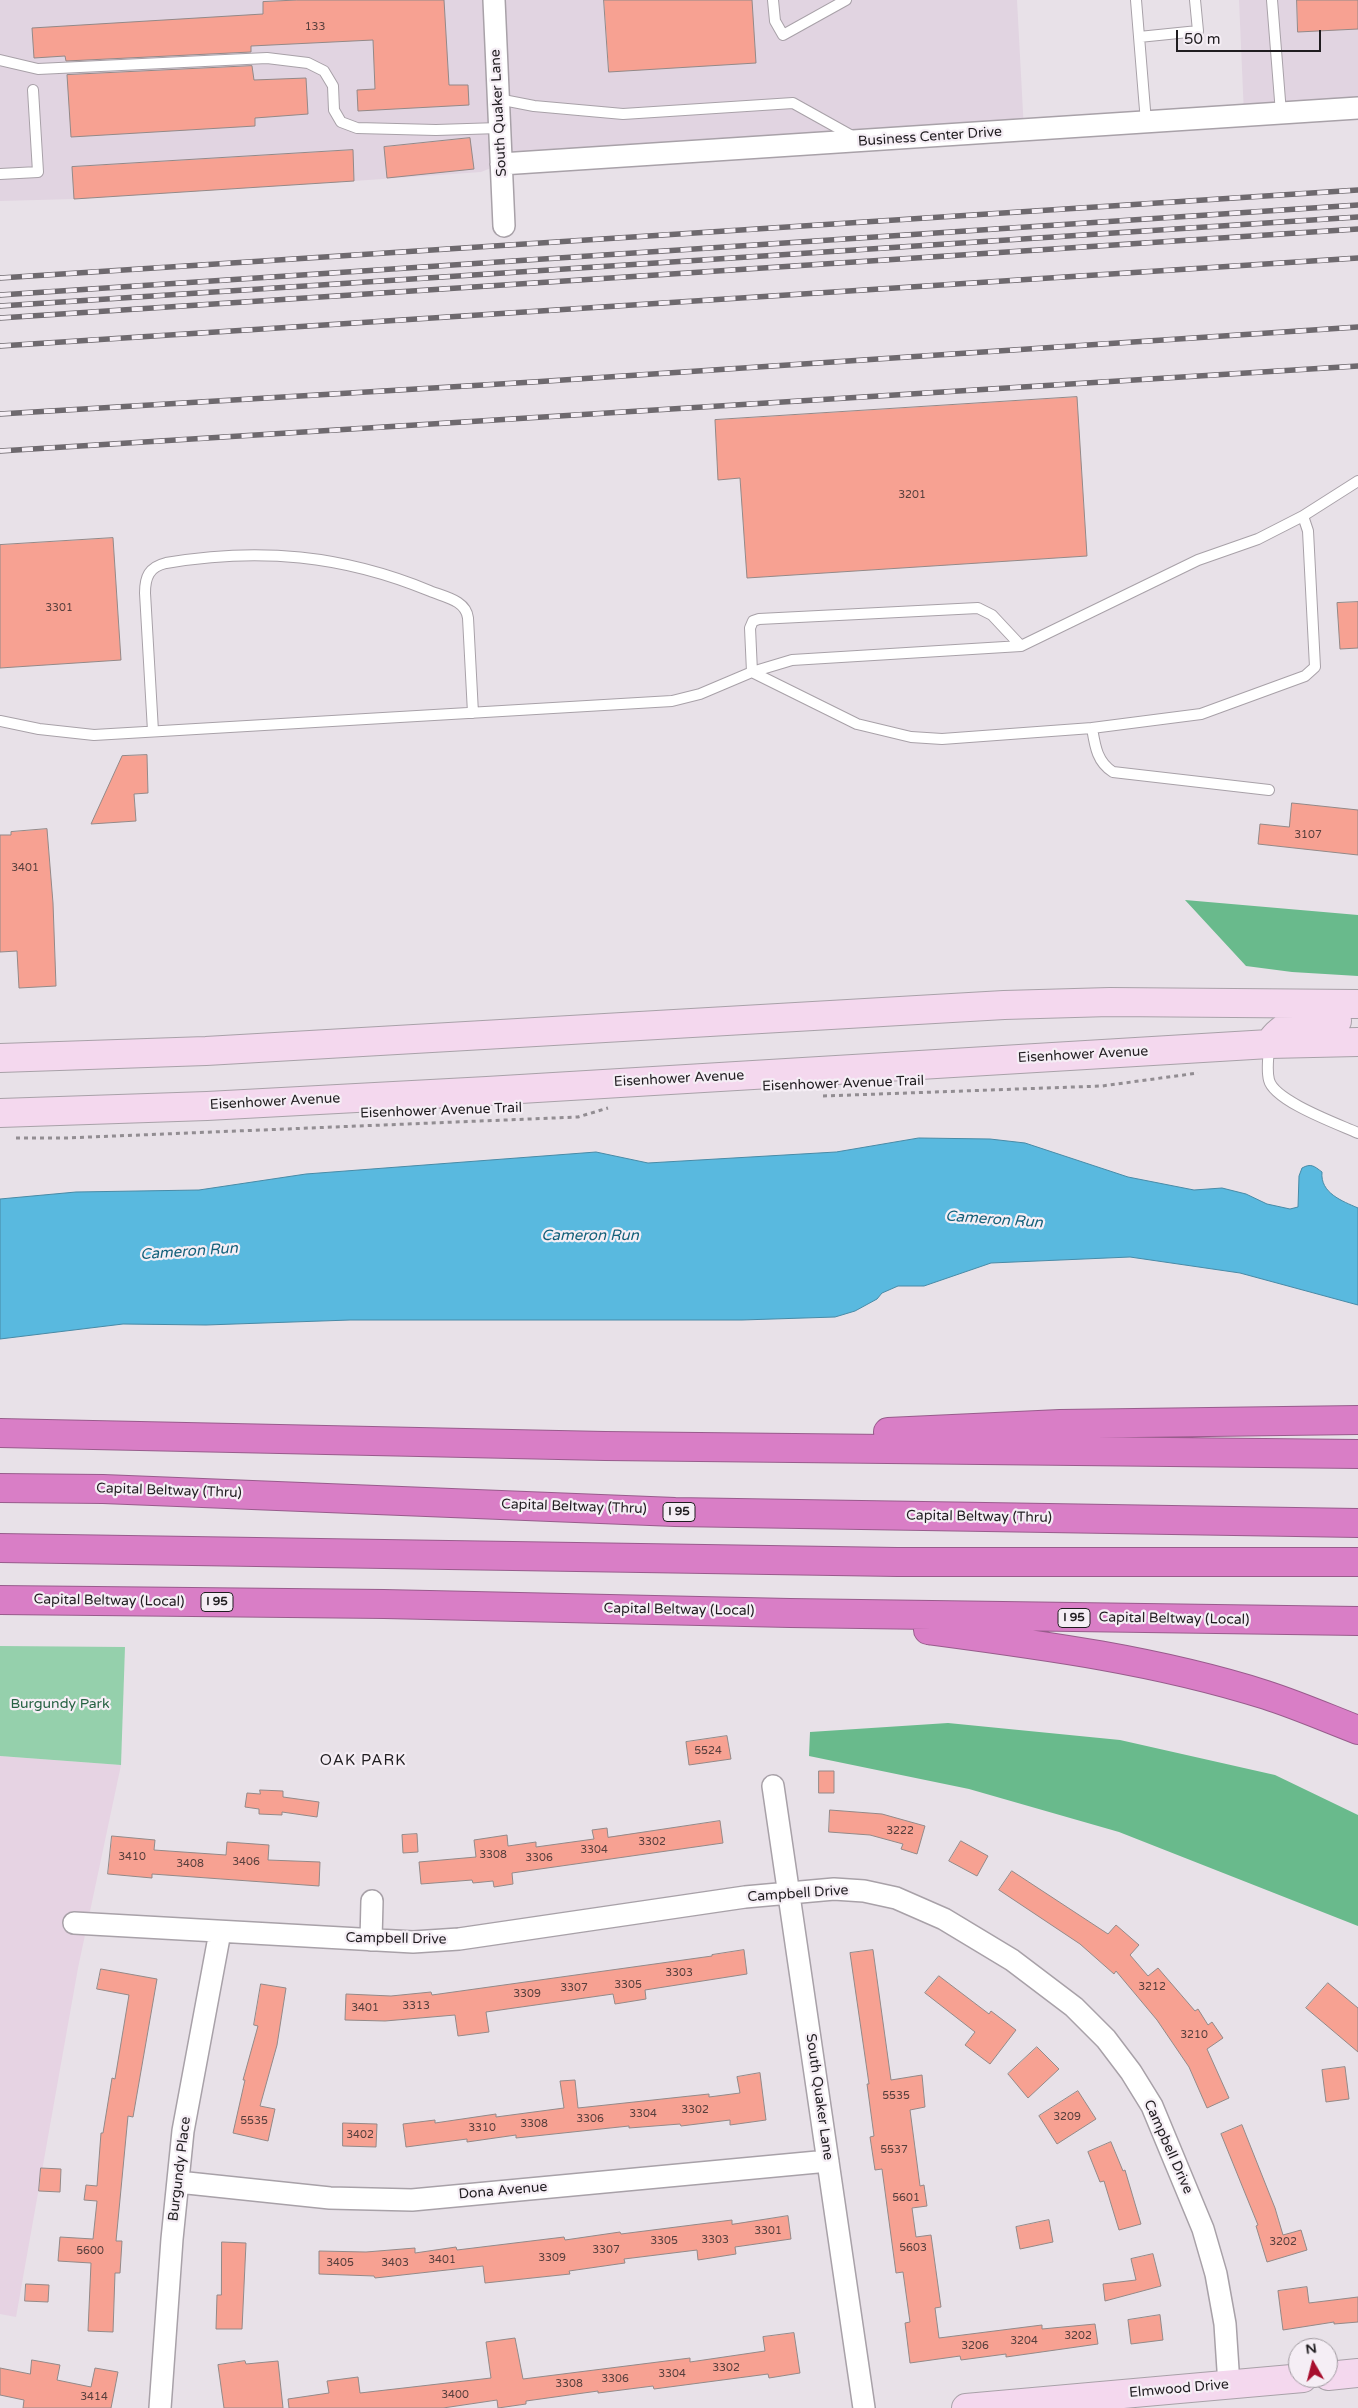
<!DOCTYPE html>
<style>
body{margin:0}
#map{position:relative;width:1358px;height:2408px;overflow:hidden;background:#e8e1e8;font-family:"Varela Round",sans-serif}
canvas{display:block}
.north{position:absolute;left:1288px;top:2338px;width:50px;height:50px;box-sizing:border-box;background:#f5eef5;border:1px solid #a09aa0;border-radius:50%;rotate:352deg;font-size:14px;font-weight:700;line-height:20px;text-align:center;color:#201d20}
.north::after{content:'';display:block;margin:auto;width:18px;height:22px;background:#a70e2d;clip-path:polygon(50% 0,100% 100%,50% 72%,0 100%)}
.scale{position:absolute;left:1176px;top:30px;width:145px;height:22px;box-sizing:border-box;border:2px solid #201d20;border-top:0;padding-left:6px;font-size:15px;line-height:18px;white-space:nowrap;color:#201d20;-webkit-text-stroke:4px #f5eef5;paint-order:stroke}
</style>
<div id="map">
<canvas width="1358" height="2408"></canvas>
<div class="north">N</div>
<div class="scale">50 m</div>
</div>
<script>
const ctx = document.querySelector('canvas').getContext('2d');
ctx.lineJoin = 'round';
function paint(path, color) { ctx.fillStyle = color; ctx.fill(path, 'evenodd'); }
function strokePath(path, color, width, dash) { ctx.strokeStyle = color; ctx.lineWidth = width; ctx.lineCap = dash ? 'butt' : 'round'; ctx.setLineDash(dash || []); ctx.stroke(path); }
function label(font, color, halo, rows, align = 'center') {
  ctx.font = font + ' "Varela Round",sans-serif'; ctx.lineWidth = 4.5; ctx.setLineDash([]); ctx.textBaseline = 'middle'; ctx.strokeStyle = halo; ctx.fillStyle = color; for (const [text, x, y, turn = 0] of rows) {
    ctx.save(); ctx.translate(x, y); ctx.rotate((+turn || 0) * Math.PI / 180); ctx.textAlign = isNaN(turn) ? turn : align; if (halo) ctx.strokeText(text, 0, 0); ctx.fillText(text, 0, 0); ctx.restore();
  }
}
const built = new Path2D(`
 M0 0H1017L1024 131 501 164 481 172 354 181 74 199 0 201Z
 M1239 0H1358V108L1244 115Z`);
const education = new Path2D(`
 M0 1756 121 1765 78 1968 16 2317 0 2314Z`);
const green = new Path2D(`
 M0 1646 125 1647 121 1765 0 1756Z`);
const forest = new Path2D(`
 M1185 900 1358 915V976L1292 972 1246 966Z
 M948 1723 1120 1740 1275 1775 1358 1815V1926L1119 1832 969 1789 809 1756 810 1732Z`);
const water = new Path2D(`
 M919 1138 990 1139 1025 1143 1128 1177 1194 1190 1222 1188 1246 1194 1267 1204 1290 1209 1298 1207 1299 1176 1302 1168C1311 1163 1314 1166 1322 1172 1320 1193 1342 1201 1358 1208V1305L1240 1273 1130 1257 991 1263 924 1286H898L882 1293 877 1299 855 1311 835 1317 742 1320H350L206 1325 123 1324 0 1339V1199L76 1192 199 1190 306 1174 596 1152 648 1163 836 1152Z`);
const building = new Path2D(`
 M297 0H444L449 85H468L469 105 358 111 357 90 375 89 373 40 251 46V52L66 61 65 56 34 58 32 28 263 14V2Z
 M604 0H752L756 63 609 72Z
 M1297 0H1358V29L1298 32Z
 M252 66 254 80 306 78 308 114 255 118V126L71 137 67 75Z
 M470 138 474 169 387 178 384 147Z
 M353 150 354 181 74 199 72 167Z
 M1077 397 1087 556 747 578 740 478 718 480 715 420Z
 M113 538 121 660 0 668V545Z
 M1358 602V648L1340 649 1337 603Z
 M147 755 148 793 134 794 136 821 91 824 122 756Z
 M1292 803 1358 810V855L1258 844 1260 824 1289 827Z
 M47 829 53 903 56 986 19 988 17 951 0 952V835H11V832Z
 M727 1736 731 1759 689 1765 686 1742Z
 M819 1771H834V1793H819Z
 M260 1790 283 1791V1797L319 1802 317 1817 282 1812V1815L259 1814V1809L245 1807 247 1793 260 1794Z
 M830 1810 882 1814 925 1826 917 1854 901 1849 903 1844 870 1835 829 1832Z
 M720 1821 723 1843 512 1873 513 1884 494 1887 493 1881 473 1883 472 1880 421 1884 419 1862 476 1857 474 1840 507 1835 508 1846 536 1842V1847L594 1839 592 1830 607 1828 608 1837Z
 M417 1834 418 1852 403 1853 402 1835Z
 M112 1836 155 1840 154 1850 226 1855 227 1842 269 1845 268 1860 320 1862 319 1886 152 1874V1878L108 1874Z
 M961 1841 988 1856 977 1876 949 1861Z
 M1012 1871 1108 1934 1116 1925 1139 1945 1130 1955 1148 1976 1158 1968 1195 2011 1198 2009 1208 2025 1212 2022 1223 2038 1207 2049 1229 2098 1207 2108 1189 2067 1157 2020 1116 1971 1114 1974 1080 1944 999 1890Z
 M744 1950 747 1974 645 1990 646 1999 615 2004 613 1994 486 2012 489 2032 458 2036 455 2015 385 2021 345 2020 346 1994 391 1996 431 1992 432 1995 712 1956V1955Z
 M873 1950 891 2080 922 2075 925 2107 910 2110 920 2186 924 2185 927 2206 912 2208 916 2237 931 2235 941 2307 935 2308 939 2338 1042 2325V2329L1095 2324 1098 2344 1006 2357V2354L961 2360 960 2356 910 2363 905 2323 910 2322 903 2272 896 2273 882 2169 875 2170 870 2137 874 2136 867 2084H869L850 1953Z
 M101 1969 157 1979 133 2117 128 2116 116 2241H122L120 2273H115L113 2332 88 2331 91 2263 58 2261 60 2237 93 2239 97 2201 84 2200 86 2185 97 2186 101 2133H103L112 2078 115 2079 129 1995 97 1989Z
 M939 1976 989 2014 991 2011 1016 2030 990 2064 965 2045 975 2032 925 1993Z
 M1328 1983 1358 2008V2052L1306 2008Z
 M261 1984 286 1988 277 2045 260 2106 275 2109 268 2141 233 2133 245 2080H243L258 2026 254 2025Z
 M1037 2047 1059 2069 1028 2098 1008 2074Z
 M1345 2067 1349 2099 1326 2102 1322 2070Z
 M760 2073 766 2120 730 2125V2120L681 2126 680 2124 629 2128V2126L516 2138V2135L467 2142V2139L406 2147 403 2124 435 2120V2123L496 2114V2117L564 2108 560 2081 575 2080 578 2108 709 2094V2097L740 2093 737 2077Z
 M1078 2091 1096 2119 1057 2144 1039 2116Z
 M343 2123 377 2124 376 2147 343 2146Z
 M1242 2125 1275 2208 1283 2235 1301 2230 1307 2250 1267 2262 1256 2226 1258 2225 1221 2134Z
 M1111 2142 1123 2171 1125 2170 1141 2224 1119 2230 1104 2181 1100 2182 1088 2152Z
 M41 2168 61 2169 60 2192 39 2191Z
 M788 2216 791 2239 735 2247 736 2254 698 2260 697 2250 624 2259 625 2263 569 2271 570 2274 485 2283 483 2266 375 2278 374 2276 319 2274V2251L366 2252 415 2248V2253L456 2247 457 2250 564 2237 565 2240 620 2232 621 2234 732 2220V2224Z
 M1049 2220 1053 2242 1020 2249 1016 2227Z
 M222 2242 246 2243 242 2329H216L217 2295H221Z
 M1153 2254 1161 2286 1105 2301 1103 2284 1136 2280 1131 2259Z
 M26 2284 49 2285 48 2302 25 2301Z
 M1307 2287 1309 2303 1358 2297V2322L1334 2324V2322L1283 2330 1278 2291Z
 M1160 2315 1163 2340 1131 2344 1128 2320Z
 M794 2333 800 2373 769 2378 768 2374 654 2389 653 2386 598 2393V2391L526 2401V2404L498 2408 497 2400 443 2408H289L288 2399 329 2393 327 2381 358 2377 360 2393 491 2378 486 2342 515 2338 523 2379 690 2358V2362L765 2351 763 2337Z
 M32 2360 60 2365 57 2380 91 2387 95 2368 118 2372 111 2408H23L24 2400 0 2395V2368L30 2374Z
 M245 2361 246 2364 278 2361 283 2408H224L218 2365Z`);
const path = new Path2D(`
 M823 1096 1102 1086 1198 1073
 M16 1138H66L578 1117 608 1108`);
const lane = new Path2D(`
 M773 0 775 21 783 35 846 0
 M1136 0 1146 122
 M1272 0 1281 113
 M1139 37 1198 31 1195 0
 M0 60 38 69 267 58 308 63 324 71 333 86 334 110 341 122 357 128 436 130 499 128
 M498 99 534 106 623 114 793 103 854 137
 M0 174 38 172 33 90
 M1021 646 992 615 978 608 759 619 753 621 750 628 752 672 857 724 911 737 942 739 1092 728 1201 714 1305 676 1315 667 1308 531 1303 516
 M0 721 39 729 94 735 672 701 700 694 752 672 792 660 1021 646 1198 560 1258 539 1303 516 1358 481
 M1092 728C1095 746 1097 762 1113 772L1269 790
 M153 731 145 593C145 577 149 567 166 563 259 547 343 555 430 591 444 597 466 600 468 618L473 713
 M1269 1044C1269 1056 1266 1069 1269 1080 1274 1101 1338 1124 1358 1133`);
const street = new Path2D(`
 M494 0 504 226
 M501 164 1358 108
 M773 1786 864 2408
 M74 1923 413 1942 459 1939 745 1897 834 1889 864 1891 896 1898 944 1919 1012 1960 1074 2007 1106 2039 1131 2072 1152 2106 1203 2229 1216 2274 1225 2324 1229 2385
 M371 1940 372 1901
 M178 2182 330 2198 412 2200 828 2161
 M160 2408 172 2239 183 2131 220 1932`);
const secondary = new Path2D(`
 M1269 1044C1287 1017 1307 1022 1337 1021
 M0 1058 206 1051 1004 1005 1110 1002 1358 1004
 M0 1113 207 1106 487 1091 1269 1044 1358 1042
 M1328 2376 1358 2373
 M966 2408 1303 2378`);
const highway = new Path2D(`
 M888 1432 1060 1424 1358 1420
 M0 1433 605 1446 1358 1454
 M0 1488 103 1489 675 1512 1358 1523
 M0 1548 897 1562H1358
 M0 1600 384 1604 790 1613 1358 1621
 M928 1630C1041 1645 1156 1660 1266 1695 1297 1705 1327 1718 1358 1730`);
const rail = new Path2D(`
 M0 278 1358 190
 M0 295 1358 205
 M0 306 1358 217
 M0 318 1358 229
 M0 346 1358 258
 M0 414 533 382 1358 327
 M0 451 1358 366`);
const numberNames = [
 ["133",315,27],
 ["3201",912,495],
 ["3301",59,608],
 ["3107",1308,835],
 ["3401",25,868],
 ["5524",708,1751],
 ["3222",900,1831],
 ["3302",652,1842],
 ["3304",594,1850],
 ["3308",493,1855],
 ["3410",132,1857],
 ["3306",539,1858],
 ["3406",246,1862],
 ["3408",190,1864],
 ["3303",679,1973],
 ["3305",628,1985],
 ["3212",1152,1987],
 ["3307",574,1988],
 ["3309",527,1994],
 ["3313",416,2006],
 ["3401",365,2008],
 ["3210",1194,2035],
 ["5535",896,2096],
 ["3302",695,2110],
 ["3304",643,2114],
 ["3209",1067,2117],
 ["3306",590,2119],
 ["5535",254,2121],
 ["3308",534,2124],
 ["3310",482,2128],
 ["3402",360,2135],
 ["5537",894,2150],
 ["5601",906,2198],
 ["3301",768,2231],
 ["3303",715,2240],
 ["3305",664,2241],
 ["3202",1283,2242],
 ["5603",913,2248],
 ["3307",606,2250],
 ["5600",90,2251],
 ["3309",552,2258],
 ["3401",442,2260],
 ["3405",340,2263],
 ["3403",395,2263],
 ["3202",1078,2336],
 ["3204",1024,2341],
 ["3206",975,2346],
 ["3302",726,2368],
 ["3304",672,2374],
 ["3306",615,2379],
 ["3308",569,2384],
 ["3400",455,2395],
 ["3414",94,2397]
];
const shields = [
 [679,1512,32],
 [217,1602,32],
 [1074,1618,32]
];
const shieldNames = [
 ["I 95",679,1512],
 ["I 95",217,1602],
 ["I 95",1074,1618]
];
const streetNames = [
 ["South Quaker Lane",499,113,-93],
 ["Business Center Drive",930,137,-4],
 ["Eisenhower Avenue",1083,1055,-3],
 ["Eisenhower Avenue",679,1079,-3],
 ["Eisenhower Avenue Trail",843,1084,-2],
 ["Eisenhower Avenue",275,1102,-3],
 ["Eisenhower Avenue Trail",441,1111,-2],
 ["Capital Beltway (Thru)",169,1491,2],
 ["Capital Beltway (Thru)",574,1507,2],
 ["Capital Beltway (Thru)",979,1517,1],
 ["Capital Beltway (Local)",109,1601,1],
 ["Capital Beltway (Local)",679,1610,1],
 ["Capital Beltway (Local)",1174,1619,1],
 ["Campbell Drive",798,1894,-4],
 ["Campbell Drive",396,1939,1],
 ["South Quaker Lane",819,2097,82],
 ["Campbell Drive",1168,2147,66],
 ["Burgundy Place",180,2169,-83],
 ["Dona Avenue",503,2191,-5],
 ["Elmwood Drive",1179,2389,-5]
];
const parkNames = [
 ["Burgundy Park",60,1704]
];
const waterNames = [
 ["Cameron Run",994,1220,4],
 ["Cameron Run",590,1236],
 ["Cameron Run",189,1252,-4]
];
const neighbourhoodNames = [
 ["OAK PARK",363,1761]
];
paint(built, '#e1d4e1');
paint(education, '#e6d3e3');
paint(green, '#95d0ac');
paint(forest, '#69ba8c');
paint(water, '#59b9df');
strokePath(water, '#488aa6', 1);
paint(building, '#f7a192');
strokePath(building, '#938988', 1);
strokePath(lane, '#a8a1a8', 12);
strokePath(street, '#a8a1a8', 24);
strokePath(secondary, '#a8a1a8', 30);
strokePath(highway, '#985c8c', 30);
strokePath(path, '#928d92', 3, [4, 4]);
strokePath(lane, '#fff', 10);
strokePath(street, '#fff', 21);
strokePath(secondary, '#f4d8ee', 28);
strokePath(highway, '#d97ec6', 28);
strokePath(rail, '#6e696e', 5.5);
strokePath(rail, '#f5eef5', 4, [11]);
label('11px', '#563e3c', null, numberNames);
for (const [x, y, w] of shields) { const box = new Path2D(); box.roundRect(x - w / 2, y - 9.5, w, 19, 4); ctx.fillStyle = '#f5eef5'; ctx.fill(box); strokePath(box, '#201d20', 1); }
label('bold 12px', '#201d20', null, shieldNames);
label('14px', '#201d20', '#f5eef5', streetNames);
label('14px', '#276243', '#f5eef5', parkNames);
label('italic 15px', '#125f79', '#f5eef5', waterNames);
ctx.letterSpacing = '1px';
label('15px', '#201d20', '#f5eef5', neighbourhoodNames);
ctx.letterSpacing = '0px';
</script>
